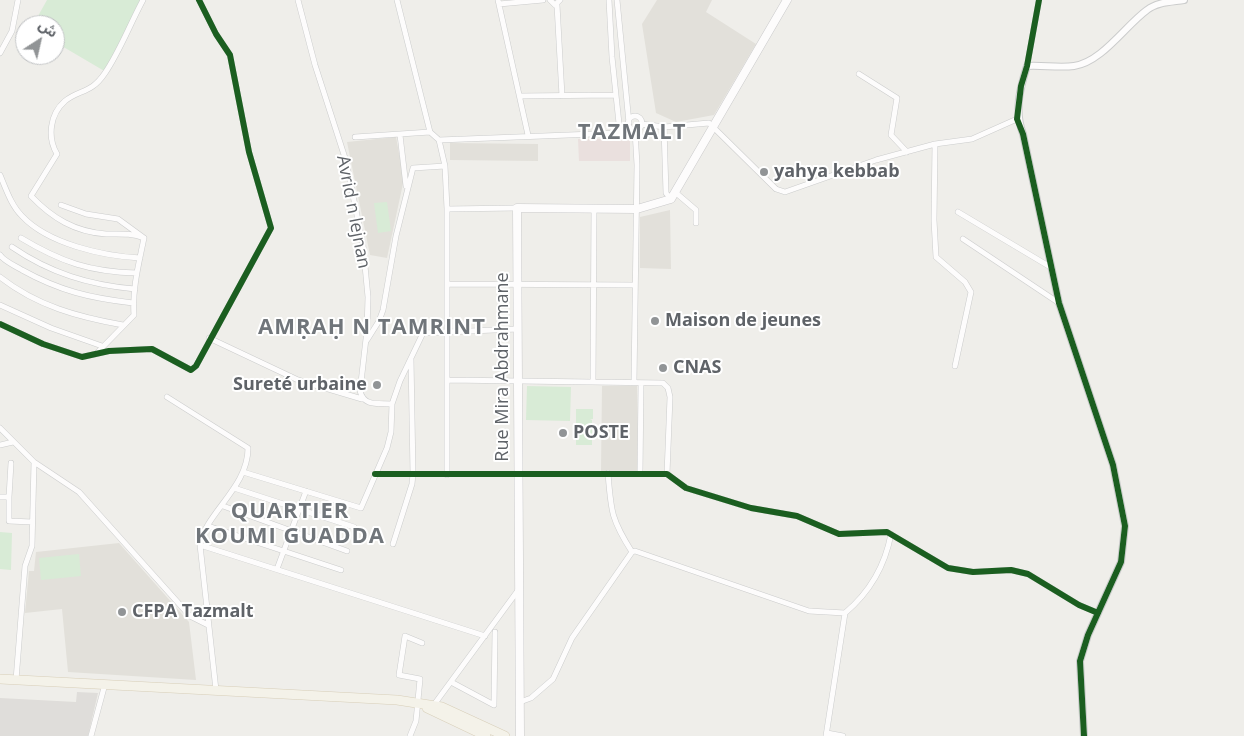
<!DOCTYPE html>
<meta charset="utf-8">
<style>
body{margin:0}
#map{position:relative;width:1244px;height:736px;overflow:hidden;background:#efeeea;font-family:"Open Sans","Noto Sans Arabic",sans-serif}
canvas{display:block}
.north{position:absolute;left:15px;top:15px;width:50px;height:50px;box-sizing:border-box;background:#fff;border:1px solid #bfc1c3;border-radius:50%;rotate:35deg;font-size:14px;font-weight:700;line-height:20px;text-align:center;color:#5f6368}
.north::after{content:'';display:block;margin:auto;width:18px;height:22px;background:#919496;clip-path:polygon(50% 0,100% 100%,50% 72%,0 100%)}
</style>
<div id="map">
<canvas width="1244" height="736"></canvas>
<div class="north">ش</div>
</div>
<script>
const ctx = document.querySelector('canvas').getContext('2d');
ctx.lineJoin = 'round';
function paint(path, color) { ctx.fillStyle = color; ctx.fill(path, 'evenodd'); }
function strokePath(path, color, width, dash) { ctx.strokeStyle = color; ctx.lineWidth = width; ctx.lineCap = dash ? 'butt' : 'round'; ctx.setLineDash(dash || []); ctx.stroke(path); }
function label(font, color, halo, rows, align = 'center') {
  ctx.font = font + ' "Open Sans",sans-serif'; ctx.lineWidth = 4; ctx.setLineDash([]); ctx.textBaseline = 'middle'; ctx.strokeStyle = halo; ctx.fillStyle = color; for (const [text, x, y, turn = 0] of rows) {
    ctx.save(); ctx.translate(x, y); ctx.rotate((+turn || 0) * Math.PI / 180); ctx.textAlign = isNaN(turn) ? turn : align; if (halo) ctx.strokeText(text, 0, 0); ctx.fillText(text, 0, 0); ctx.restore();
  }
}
const industrial = new Path2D(`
 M77 692 98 693 88 736H0V698L76 702Z`);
const education = new Path2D(`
 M657 0H712L706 12 756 44 714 115 676 122 656 113 642 24Z
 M396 137 404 179 387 258 370 255 347 142Z
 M450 143 538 144V161L450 160Z
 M670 210 671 269 640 268V217Z
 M602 386H637L638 471H601Z
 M119 543 189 622 196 680 68 672 62 609 25 613 29 571H34L36 552Z`);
const medical = new Path2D(`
 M578 139H630V161H579Z`);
const green = new Path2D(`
 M47 0H143L106 72 55 42V25H33Z
 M387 202 391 231 378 233 374 203Z
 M527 386 571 387 570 421 526 420Z
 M576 409H593V419H590L592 420V445H576Z
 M0 532 12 533 11 570 0 569Z
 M79 554 81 576 41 580 39 558Z`);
const minor = new Path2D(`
 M298 0 315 65 346 161 363 245 368 297 367 330 360 391C364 407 378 403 392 404
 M397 0 430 132 439 140 620 133 631 129
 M498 0 528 135
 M550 0 555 5 560 0
 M609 0 612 57 620 133 635 137
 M617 0 629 123
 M499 4 543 0
 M557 5 562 96
 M0 53 12 31 18 0
 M1027 66 1039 0
 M859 74 897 98 891 135 907 152
 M520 96 615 95
 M628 123a7 7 0 1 1 14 0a7 7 0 1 1-14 0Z
 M642 124 664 127 709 123 776 189 785 192 876 160 935 144 972 139 1017 119
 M664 127 666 193 671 199
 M400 135 406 186
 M355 137 430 132
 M439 140 445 166 447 209V475
 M935 144 934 220 936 257 965 282 971 292 955 366
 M0 175C6 189 11 205 22 216 48 244 103 256 140 258
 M675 192 696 210V223
 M61 205 86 214 118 219 144 238C132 233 120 234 106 234 75 232 52 218 31 196L57 154C47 137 50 114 65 101 80 89 91 94 105 73 120 51 130 24 143 0
 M447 209 517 208
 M958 212 1052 268
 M21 238C61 262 90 272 137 273
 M963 239 1059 303
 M12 247C50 273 89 285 135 289
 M0 255C5 262 14 265 22 270 60 291 90 298 133 303
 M0 277C37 306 78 317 123 325
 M448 284 634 285
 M0 305 51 328 102 346
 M0 324 43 344 82 357 109 351 152 349 191 370 196 366 271 228 249 152 230 55 216 34 199 0
 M209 338 298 380 362 399
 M367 340 379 321 383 310 396 236 413 168 445 166
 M96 354 134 315C132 289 139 263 144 238
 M448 380 663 383 668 388 670 397 667 474
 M593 382 594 208
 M634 382 637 165 635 130
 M167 397 248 448C248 488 205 513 200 545L216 690
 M0 428 34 462 32 546 25 566 16 680
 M0 445 13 442
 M34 462 79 492 190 616 208 625
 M243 472 361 508 387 448 391 432 392 404 400 381 423 333 518 329
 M640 473 641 383
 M375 474H667L686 488 751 508 797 516 839 534 887 532 948 568 973 572 1011 570 1028 574 1079 605 1098 613
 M234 488 354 527
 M0 497H9L11 463
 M9 497V521L32 522
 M223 506 347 551
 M208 526 341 570
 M393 544 412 484 413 474 411 359
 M200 545 485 636
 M632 552 635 551 809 611 845 613 826 736
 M277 569 306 491
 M845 613C870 592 885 566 891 534
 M451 682 494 705 495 632
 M520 702 531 698 553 679 572 638 632 552C611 519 611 511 608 473
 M433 706 519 589
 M827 733 843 736
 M91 736 105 684
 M410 736 416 721 420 679 399 675 405 636 422 643`);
const tertiary = new Path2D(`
 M1084 736 1080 661 1088 635 1121 562 1125 526 1113 465 1059 303 1023 134C1014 111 1020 88 1027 66 1042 65 1059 68 1074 66 1102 62 1125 26 1147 10 1157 2 1171 2 1184 0`);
const secondary = new Path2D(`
 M520 736 517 208 637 209 671 199 787 0`);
const primary = new Path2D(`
 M0 679 397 700 442 707 505 736
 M427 708 486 736`);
const cycleway = new Path2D(`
 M1039 0 1027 66 1021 86 1017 119 1023 134 1059 303 1113 465 1125 526 1121 562 1088 635 1080 661 1084 736
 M0 324 43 344 82 357 109 351 152 349 191 370 196 366 271 228 249 152 230 55 216 34 199 0
 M375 474H667L686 488 751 508 797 516 839 534 887 532 948 568 973 572 1011 570 1028 574 1079 605 1098 613`);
const markers = [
 [764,172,5,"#919496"],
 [655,321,5,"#919496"],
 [663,368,5,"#919496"],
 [377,385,5,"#919496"],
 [563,433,5,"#919496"],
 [122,612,5,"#919496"]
];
const poiNames = [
 ["yahya kebbab",774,172],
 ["Maison de jeunes",665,321],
 ["CNAS",673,368],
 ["Sureté urbaine",367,385,"right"],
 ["POSTE",573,433],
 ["CFPA Tazmalt",132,612]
];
const streetNames = [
 ["Avrid n lejnan",353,212,79],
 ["Rue Mira Abdrahmane",503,367,-90]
];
const districtNames = [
 ["TAZMALT",632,133],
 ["AMṚAḤ N TAMRINT",372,328],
 ["QUARTIER",290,512],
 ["KOUMI GUADDA",290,537]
];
paint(industrial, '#dfddda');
paint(education, '#e2e0da');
paint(medical, '#eae0de');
paint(green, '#d8ebd6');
strokePath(minor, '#cbcccc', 6);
strokePath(tertiary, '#cbcccc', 8);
strokePath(secondary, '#cacacb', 9);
strokePath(primary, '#d7ceb8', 10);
strokePath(minor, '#fdfcfc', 5);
strokePath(tertiary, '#fdfcfc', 6);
strokePath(secondary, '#fdfcfc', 8);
strokePath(primary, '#f4f2e9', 9);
strokePath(cycleway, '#1b5e20', 6);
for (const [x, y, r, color] of markers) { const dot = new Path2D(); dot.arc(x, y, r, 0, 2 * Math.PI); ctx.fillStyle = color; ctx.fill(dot); strokePath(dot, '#fff', 2); }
label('bold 18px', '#5f6368', '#fff', poiNames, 'left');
label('18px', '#5f6368', '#fff', streetNames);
ctx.letterSpacing = '1px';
label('bold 22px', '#70757a', '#fff', districtNames);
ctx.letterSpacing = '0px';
</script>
